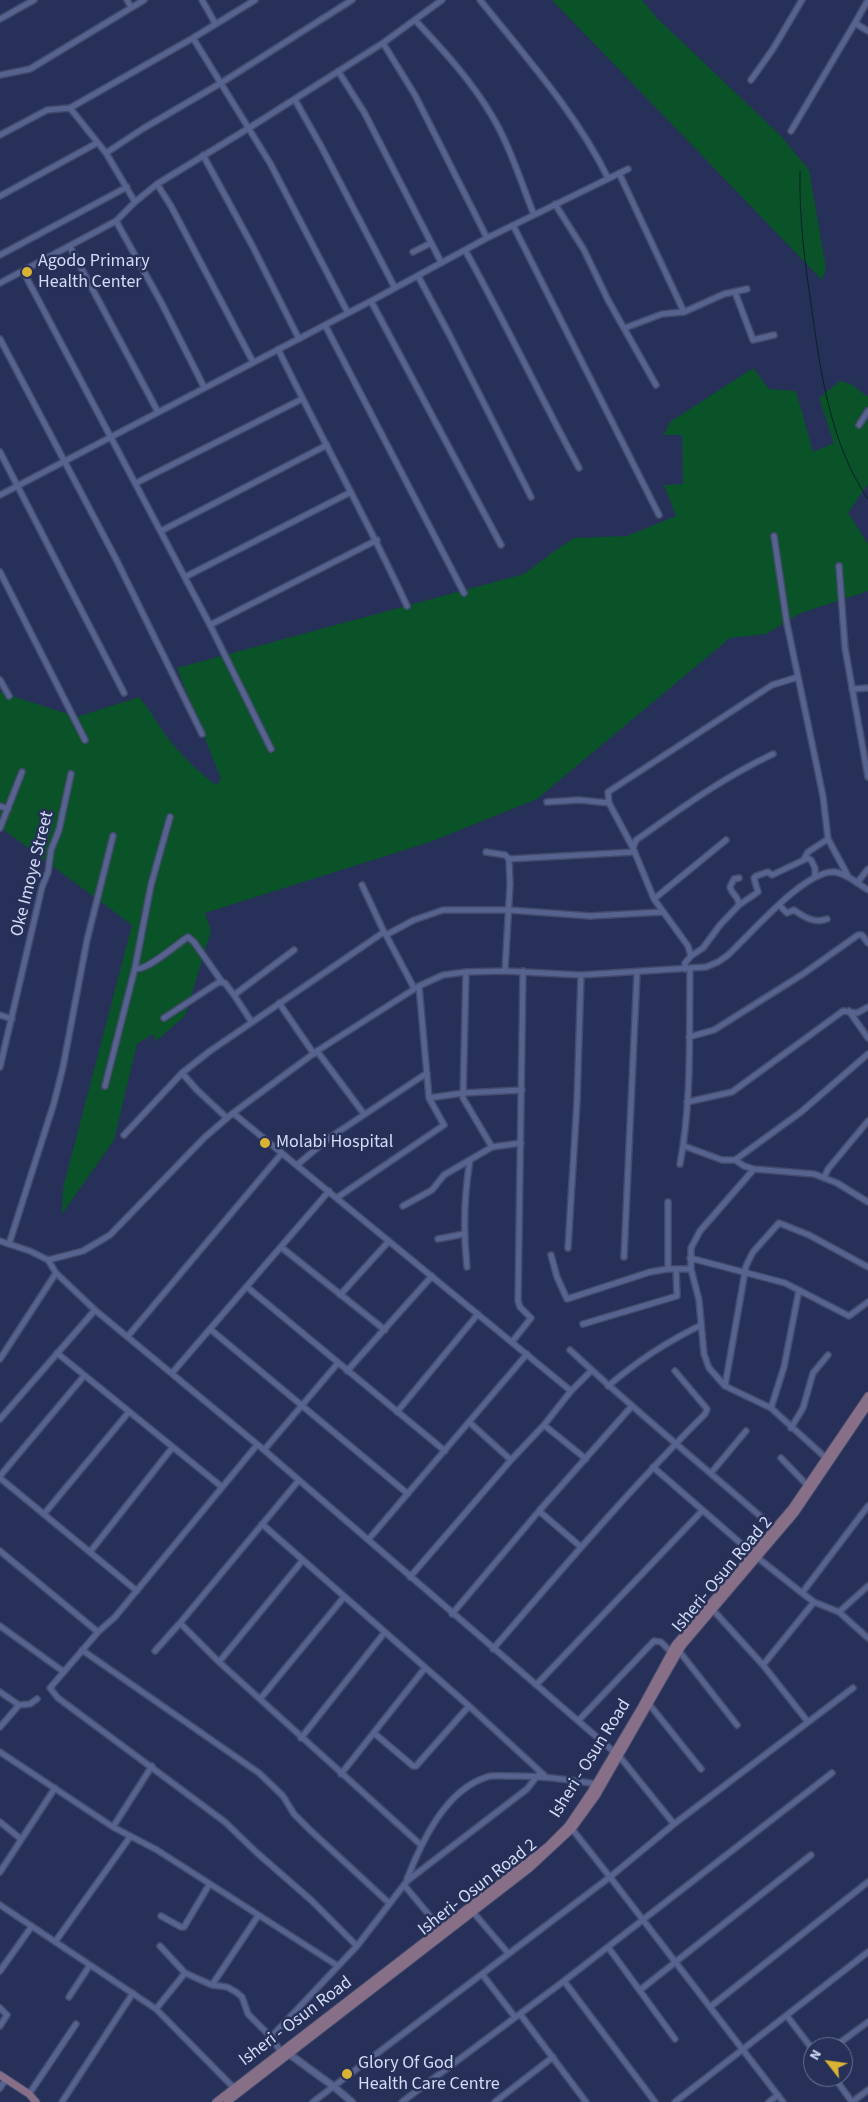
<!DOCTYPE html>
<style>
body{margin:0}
#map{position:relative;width:868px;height:2102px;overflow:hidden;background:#263058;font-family:"Source Sans 3",sans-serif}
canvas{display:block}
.north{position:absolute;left:803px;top:2037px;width:50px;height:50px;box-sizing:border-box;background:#263058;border:1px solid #6b7597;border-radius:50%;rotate:300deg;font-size:14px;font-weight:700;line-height:20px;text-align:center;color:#d3dcf5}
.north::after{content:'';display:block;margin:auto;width:18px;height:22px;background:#dab334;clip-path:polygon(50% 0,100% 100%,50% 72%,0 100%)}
</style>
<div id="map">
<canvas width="868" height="2102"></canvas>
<div class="north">N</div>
</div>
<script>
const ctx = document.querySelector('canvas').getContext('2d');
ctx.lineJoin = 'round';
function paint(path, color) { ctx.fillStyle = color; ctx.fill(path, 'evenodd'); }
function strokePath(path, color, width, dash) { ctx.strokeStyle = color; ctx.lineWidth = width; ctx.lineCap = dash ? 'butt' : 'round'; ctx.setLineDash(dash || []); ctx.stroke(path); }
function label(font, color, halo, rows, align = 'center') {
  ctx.font = font + ' "Source Sans 3",sans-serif'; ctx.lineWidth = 5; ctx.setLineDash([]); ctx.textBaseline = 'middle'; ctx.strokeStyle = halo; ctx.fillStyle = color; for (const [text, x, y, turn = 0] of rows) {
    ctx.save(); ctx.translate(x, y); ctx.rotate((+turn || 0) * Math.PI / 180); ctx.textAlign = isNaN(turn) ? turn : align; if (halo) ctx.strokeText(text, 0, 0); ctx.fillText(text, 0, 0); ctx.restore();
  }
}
const green = new Path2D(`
 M552 0H642L657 18 781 136 809 170 826 268 822 280Z
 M753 368 769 389 796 391 813 452 834 443 819 398 840 381 851 384 868 397V484L848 513 868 544V591L801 613 766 634 730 638 537 799 430 842 205 913 211 931 185 1016 156 1041 153 1034 137 1044 114 1140 62 1214 63 1188 132 925 0 827V692L77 717 139 697C152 712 159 727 171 742 184 758 200 773 216 785L221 779 177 668 524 574 563 545 575 538 627 536 676 516 664 485 683 484 682 435H664L670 422Z`);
const stream = new Path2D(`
 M800 171C799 220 805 263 812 311 821 375 831 445 868 499`);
const minor = new Path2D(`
 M127 0 131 7
 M202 0 215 23
 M480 0C525 56 576 113 608 178
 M868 0 855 23 868 31
 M0 19 34 0
 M415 20C443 50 471 80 492 116 510 146 521 182 534 215
 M193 38 270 163 348 313
 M383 43 415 95 487 238
 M338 71 364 112 441 262
 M0 75 30 69 144 0
 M751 80 773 49 802 0
 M295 100 321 146 395 288
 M70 108 106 153 135 202
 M791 131 855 23
 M0 135 47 110 70 108 193 38 255 0
 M106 153 144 128 221 83 352 0
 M203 155 253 247 299 339
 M619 173 684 312
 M157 184 171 206 253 362
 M0 196 97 143
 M555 204 584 250 608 300 656 385
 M116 221 161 302 204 387
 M513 225 659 515
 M70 247 158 412
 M465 250C505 322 540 396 579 468
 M413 252 431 243
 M0 255 127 187
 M23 271 210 625 271 749
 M418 276 449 334 531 497
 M0 283 116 221 135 202 157 184 249 128 383 43 442 0
 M735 292 753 340 774 335
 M371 301 501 545
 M325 325 464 593
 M625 328 662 314 684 312 724 294 747 289
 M0 339 116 559 202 734
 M278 349C320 436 367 519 407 606
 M859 425 868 411
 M0 452 124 693
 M136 483 302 399
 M0 495 371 301 487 238 628 169
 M161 531 327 445
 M774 536 787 624 823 796 828 839 848 876
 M839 566 845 648 868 777
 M0 572 85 740
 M185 577 351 492
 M210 625 377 540
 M0 680 9 696
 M852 689 868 688
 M547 802 579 800 609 803
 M0 806 8 809
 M170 817 151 885 135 968C145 973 178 943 188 937L194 942 222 982
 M0 828 22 772
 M633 848 636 840 642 836C684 806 726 776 773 754
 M486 852 505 855 509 859 635 852
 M804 859 808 852 828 839
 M739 878 734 879 730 887C732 895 739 896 739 905
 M857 883 868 869
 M362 885 384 932
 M654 899 726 840
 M779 905 787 913 794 910C804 917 815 924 827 919
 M386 935 414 988
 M691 956 703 948 720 925 739 905 758 892 754 878 756 876 768 872 772 875 808 858 811 860 815 868V876
 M685 969V963L691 956 688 946 654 899 633 848 609 803 608 792 772 685 798 677
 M505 971 510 884 509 859
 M466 972 463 1098 492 1147
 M279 1003 314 1054
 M849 1011 868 1038
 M0 1015 12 1019
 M164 1018 219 982 225 983 234 995
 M251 1021 234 995 294 950
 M689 1037 714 1030 803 974 858 935H862L868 943
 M317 1051 364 1114
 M0 1067 42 887 48 872 51 850 59 830 71 774
 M182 1073 197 1090 227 1118
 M105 1086 135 968
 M429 1098 463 1093 522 1090
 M687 1102 732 1092 843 1011 857 1013 868 1007
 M233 1113 571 1391
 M124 1135 182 1073 210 1051 384 932 386 935 414 920 443 910H509L590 916 663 912
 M684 1146 722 1160H735L801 1112 868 1054
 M735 1160 744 1166 754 1169
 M680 1164C692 1100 689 1034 690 970
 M297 1165 329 1138 427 1073
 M824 1178 828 1169 868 1121
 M338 1197 444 1125 429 1098 419 986
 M403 1206 432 1190 444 1175 492 1147 521 1143
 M438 1239 464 1234
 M0 1241 30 1251 48 1260 83 1251 110 1235 205 1137 233 1113 317 1051 419 986 443 975 466 972 505 971 581 975 706 967 718 962 728 955C750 935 805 869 835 872 847 874 857 883 868 890
 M9 1244 54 1103 63 1067 87 940 113 836
 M281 1247 385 1330
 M568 1248 577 1101 581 975
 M551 1255 557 1277 567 1299 650 1272 668 1269H691
 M624 1257 637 973
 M690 1258 785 1283 849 1316 868 1302
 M48 1260 56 1273 95 1310 264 1450 620 1757 674 1824
 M467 1267C463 1231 464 1196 470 1160
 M668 1269V1202
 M247 1287 445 1451
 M340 1295 389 1241
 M583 1324 677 1296 676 1269
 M210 1329 408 1494
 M128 1336 282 1153
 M512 1342 531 1318 520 1307 518 1301 523 971
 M570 1350C636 1412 707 1469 775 1529
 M57 1353 222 1487
 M0 1359 56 1273
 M347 1371 432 1276
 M172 1373 329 1191
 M608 1386C639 1360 665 1343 701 1325
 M725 1386 746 1266 753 1252 779 1223 809 1235 868 1267
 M771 1408 784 1367 799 1290
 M397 1412 478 1314
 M0 1419 95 1310
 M469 1422 511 1460
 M544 1425 586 1459
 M791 1428 803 1408 813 1373 828 1355
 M257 1445 115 1617 98 1632 50 1688 58 1698 225 1822 256 1852 311 1900 357 1946
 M264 1450 338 1363
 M781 1458 808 1486
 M826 1458 771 1408 725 1386 709 1368 704 1354 699 1300 691 1269V1248L700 1231 754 1169 814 1174 837 1183 868 1202
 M653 1467 753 1554 802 1593 814 1602 839 1612 868 1586
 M711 1473 746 1431
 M0 1476 84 1376
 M0 1478 137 1591
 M299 1480 180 1623 219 1662 421 1845
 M539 1511 581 1547
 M44 1514 128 1413
 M262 1524 469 1706 545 1776
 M368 1540 527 1354
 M0 1551 98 1632
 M90 1552 172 1448
 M410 1577 511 1460 544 1425 571 1391 592 1370
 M802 1593 868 1506
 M713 1610 763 1665 808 1722
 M839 1612 868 1638
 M452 1614 539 1511 631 1407
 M0 1626 64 1672
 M493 1649C562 1569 630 1489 705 1414L707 1409 675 1371
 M82 1650 259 1773 283 1796 294 1814 310 1830 389 1903
 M155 1651 180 1623
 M679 1651 737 1725
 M219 1662 303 1560
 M763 1665 814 1602
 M536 1685 702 1511
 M0 1692 19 1705
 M260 1699 344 1597
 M649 1704 701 1769
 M578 1721 654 1641 661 1642 671 1652
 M0 1727 19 1705 30 1704 37 1699
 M374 1733 413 1766H416L469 1706
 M301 1738 385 1632
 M0 1752 113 1827 157 1850 338 1966
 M341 1774 425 1668
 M0 1822 21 1839
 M113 1827 152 1766
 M572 1829 610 1877 783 2102
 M0 1872 55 1788
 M407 1879C421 1843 445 1790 487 1777 493 1775 502 1776 509 1776 539 1775 567 1779 597 1784
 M404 1885 440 1928
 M0 1905 156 2009 234 2088
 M473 1912 508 1953
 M161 1916 181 1927H184L209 1885
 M55 1942 130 1837
 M160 1946 185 1973 212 1985 227 1987 236 1992 242 1997 248 2014 271 2037
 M608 1947 675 2039
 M0 1971 32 1926
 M482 1974 515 2017
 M564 1981 655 2102
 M212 1985 258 1916
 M640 1990 811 1855
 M69 1997 90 1965
 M710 2007 868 1882
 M0 2008 7 2015 0 2026
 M156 2009 185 1973
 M520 2014 586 2102
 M787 2016 813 2050
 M834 2047 868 2022
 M281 2052 271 2037 357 1946 407 1881 527 1789 538 1775
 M834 2077 852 2102
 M0 2088 6 2079
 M29 2094 76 2024
 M62 2102 133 1993
 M313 2102 610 1877 674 1824 853 1688
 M402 2102 564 1981 832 1773
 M495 2102 553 2057
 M675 2102 868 1952
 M769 2102 778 2095
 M852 2102 868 2090`);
const tertiary = new Path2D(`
 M285 2051 333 2086 352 2102`);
const secondary = new Path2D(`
 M0 2075 29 2094 36 2102
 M216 2102 548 1846 568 1826 591 1792 642 1706 675 1645 792 1508 868 1396
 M227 2102 530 1868 572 1829 596 1796 682 1646 795 1513 868 1405`);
const markers = [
 [27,272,6,"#dab334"],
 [265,1143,6,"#dab334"],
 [347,2074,6,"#dab334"]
];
const poiNames = [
 ["Agodo Primary",38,262],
 ["Health Center",38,283],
 ["Molabi Hospital",276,1143],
 ["Glory Of God",358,2064],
 ["Health Care Centre",358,2085]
];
const streetNames = [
 ["Oke Imoye Street",33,874,-76],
 ["Isheri- Osun Road 2",723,1575,-50],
 ["Isheri - Osun Road",591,1759,-58],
 ["Isheri- Osun Road 2",478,1888,-38],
 ["Isheri - Osun Road",296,2022,-37]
];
paint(green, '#0a5328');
strokePath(stream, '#082227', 1);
strokePath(minor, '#434a6c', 8);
strokePath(tertiary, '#434a6c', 9);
strokePath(secondary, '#434a6c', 9);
strokePath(minor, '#57638f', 5);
strokePath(tertiary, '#57638f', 6);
strokePath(secondary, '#886f88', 7);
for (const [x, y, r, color] of markers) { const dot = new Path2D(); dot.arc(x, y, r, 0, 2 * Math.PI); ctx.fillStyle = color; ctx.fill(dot); strokePath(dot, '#263058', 2); }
label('18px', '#d3dcf5', '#263058', poiNames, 'left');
label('18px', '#d3dcf5', '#263058', streetNames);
</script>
